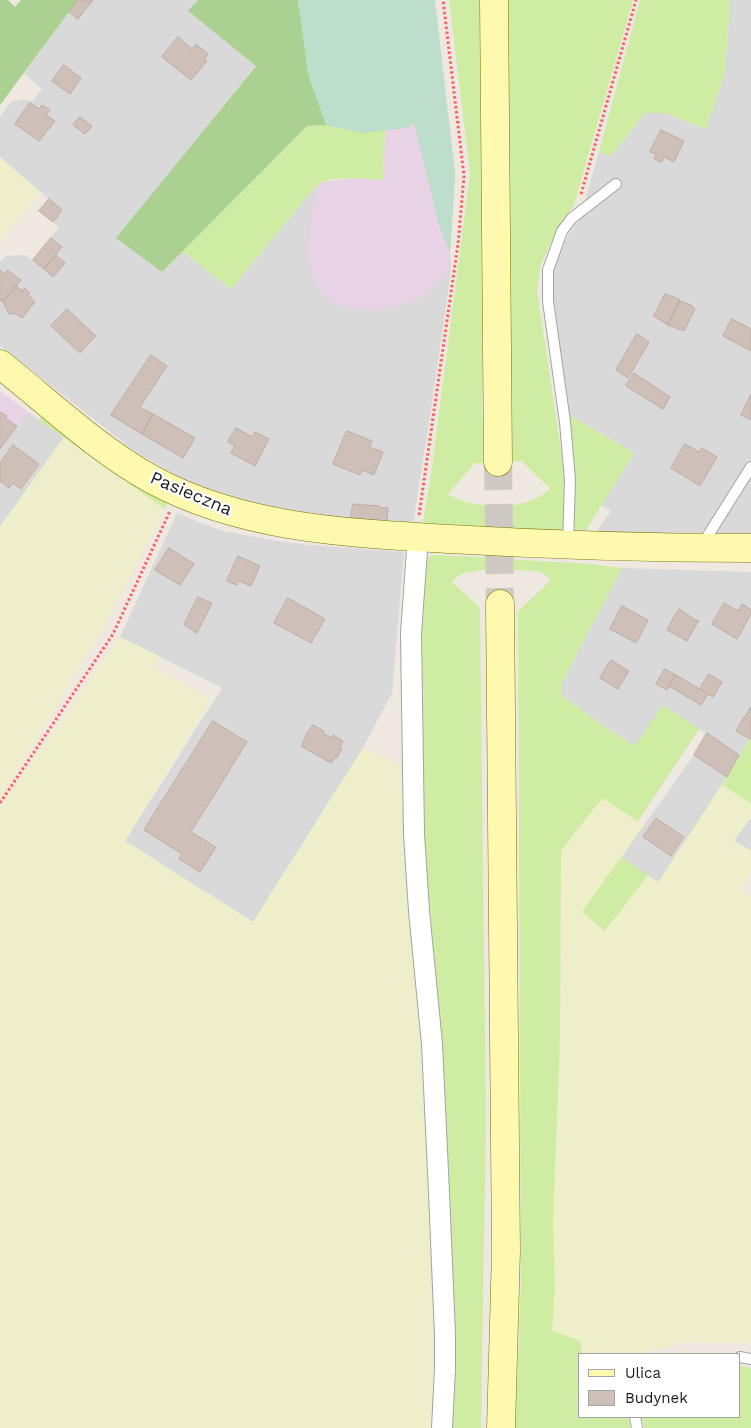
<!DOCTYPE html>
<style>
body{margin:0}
#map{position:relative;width:751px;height:1428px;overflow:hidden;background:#eee8e0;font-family:"Work Sans",sans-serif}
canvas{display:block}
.legend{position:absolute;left:578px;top:1353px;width:162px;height:65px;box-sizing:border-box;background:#fff;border:1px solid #a4a4a4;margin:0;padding:6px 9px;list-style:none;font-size:15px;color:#1c1c1c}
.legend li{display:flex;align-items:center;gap:10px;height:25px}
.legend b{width:25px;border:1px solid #a4a4a4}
</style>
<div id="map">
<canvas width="751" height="1428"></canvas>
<ul class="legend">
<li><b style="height:6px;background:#fef9af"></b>Ulica</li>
<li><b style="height:14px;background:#cec0b9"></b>Budynek</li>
</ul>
</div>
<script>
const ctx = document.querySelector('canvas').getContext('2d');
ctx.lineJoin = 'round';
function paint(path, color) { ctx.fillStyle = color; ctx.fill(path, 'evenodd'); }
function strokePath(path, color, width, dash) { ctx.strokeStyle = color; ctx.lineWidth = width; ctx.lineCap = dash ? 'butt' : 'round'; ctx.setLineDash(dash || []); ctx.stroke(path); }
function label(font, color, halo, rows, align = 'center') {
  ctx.font = font + ' "Work Sans",sans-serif'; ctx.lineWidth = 4.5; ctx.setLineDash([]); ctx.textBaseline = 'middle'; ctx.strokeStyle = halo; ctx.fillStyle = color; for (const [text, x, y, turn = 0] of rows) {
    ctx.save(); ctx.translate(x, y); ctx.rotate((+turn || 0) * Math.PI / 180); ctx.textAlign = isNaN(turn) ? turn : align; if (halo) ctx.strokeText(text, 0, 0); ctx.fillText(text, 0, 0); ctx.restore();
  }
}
const residential = new Path2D(`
 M78 0H198L189 12 256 65 117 238 162 272 182 251 231 289 310 193 320 183 357 178 383 180 385 130 409 127 414 122 439 224 450 252 451 265 449 286 430 416 413 524 351 519 256 506 206 489 181 479 133 450 0 346V262L6 256 25 255 33 260 59 227 39 211 49 199 0 157V116L12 101 23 100 33 101 42 89 24 74Z
 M730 0H751V534L596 533 611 511 601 505 634 453 569 415 565 392 551 285 553 265 562 245 583 214 582 211 599 152 611 156 645 113H665L705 129 725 73Z
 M27 411 64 437 0 527V449Z
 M177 513 219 530 271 540 309 545 404 552 392 693 363 748 253 922 125 841 222 688 120 637Z
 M622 568 751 572V737L722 785 658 883 621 857 694 755 707 733 699 729 635 746 603 726 561 695 562 682Z
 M751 817V851L734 841Z`);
const industrial = new Path2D(`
 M414 122 439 224 450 252 451 265 443 278 418 300 377 310 349 308 335 304 322 294 313 276 307 252 313 208 320 183 357 178 383 180 385 130 409 127Z
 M0 391 27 411 0 449Z`);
const farmland = new Path2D(`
 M0 157 40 192 0 241Z
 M64 437 165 509 103 628 0 799V527Z
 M120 637 159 656 152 667 211 699 125 841 253 922 363 748 401 766 404 811 422 990 437 1280V1428H0V807Z
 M722 785 751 804V817L734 841 751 851V872L740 888 751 896V1343L686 1342 641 1354H582L580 1341 552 1331 555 1286 553 1223 560 1038 561 851 602 798 644 825 583 912 605 931 648 875 658 882Z`);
const grass = new Path2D(`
 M449 0H480L483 463H475L448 494C472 510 530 512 550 488L521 461H509L507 0H633L574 205 561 222 541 264 537 290 564 470 563 532 423 523 432 467 470 174Z
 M640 0H730L725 73 706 129 665 113H645L611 156 599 152Z
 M326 125 363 133 385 129 383 180C368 179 332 175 319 184 316 186 313 190 310 193L231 289 182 251 307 126Z
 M44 413 169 498 165 509 39 420Z
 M569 415 634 453 586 530 574 529 575 470Z
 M438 555 590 564 622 568 562 682 561 695 603 726 635 746 663 705 699 729 638 821 602 798 561 851 560 1038 553 1223 555 1286 552 1331 580 1341 582 1354H580V1417H628L630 1428H515L521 1286 518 611 551 580 541 572 521 570H485L468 572 459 575 452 582 480 608 486 1121 481 1428H450L443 1103 439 1010 425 856 421 602 426 561 430 556Z
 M751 737V804L722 785Z
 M621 857 648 875 605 931 582 912Z
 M740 1366 751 1368V1428H644L642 1417H740Z`);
const forest = new Path2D(`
 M0 0H8L15 7 21 0H78L0 105Z
 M198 0H298V6L369 61 455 173 450 252 439 224 414 122 409 127 363 133 326 125 307 126 162 272 116 238 256 66 188 11Z`);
const wetland = new Path2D(`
 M298 0H435L455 173 450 252 439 224 414 122 409 127 363 133 326 125 308 74Z`);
const building = new Path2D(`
 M78 0H93L78 19 69 12Z
 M178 37 192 49 196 44 208 54 204 59 207 61 191 80 162 57Z
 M64 65 81 78 70 94 52 81Z
 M30 103 39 109 42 105 50 110 46 115 55 121 39 141 15 124Z
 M80 117 92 126 85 134 73 125Z
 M661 130 684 141 674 162 664 157 662 162 654 159 656 154 650 152Z
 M49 199 62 210 53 222 39 211Z
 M51 238 62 247 44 269 33 260Z
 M56 255 65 263 53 277 44 269Z
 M0 270 4 274 7 270 21 280 2 302 0 300Z
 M16 286 23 291 25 288 30 293 28 295 35 302 22 318 16 314H9L3 302Z
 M665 294 679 299 680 301 668 325 654 316Z
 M680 301 691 305 695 309 684 331 668 325Z
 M67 309 96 336 80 353 51 326Z
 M732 319 751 329V351L723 336Z
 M637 334 649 342 628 378 616 370Z
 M151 355 167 366 140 407 153 414 142 434 111 415Z
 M634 373 670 397 663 409 626 386Z
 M751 394V420L741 415Z
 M0 412 7 416 5 418 17 426 0 449Z
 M153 414 195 438 183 458 142 434Z
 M236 428 252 437 255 432 269 439 255 466 231 453 235 446 228 442Z
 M347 431 372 441 369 447 383 452 374 475 362 470 360 475 333 464Z
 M685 444 699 452 702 448 717 457 700 486 671 468Z
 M13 445 39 464 21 489 13 483 9 488 0 481V463Z
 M353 504 379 506V507L388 508 387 522 351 519Z
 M169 548 194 564 180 585 155 570Z
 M238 556 260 566 251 586 239 581 236 585 227 581Z
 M198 597 212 603 197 633 184 625Z
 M288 598 325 619 311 643 274 623Z
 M724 603 738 611 742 604 751 610V614L737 639 712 624Z
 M622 606 648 620 636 643 610 629Z
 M679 609 697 621 699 620 687 641 667 630Z
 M611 660 629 671 618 689 600 678Z
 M665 669 676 675 667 690 656 684Z
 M709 674 722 682 713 697 700 689Z
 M676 675 708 694 701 705 669 686Z
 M751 707V737L750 739 736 731Z
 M213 721 247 742 191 832 216 847 200 872 179 859 182 854 144 830Z
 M313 725 324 731 323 733 331 738 333 735 343 741 340 747 342 748 337 758 335 757 331 763 301 746 308 731H309Z
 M707 733 739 755 727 777 694 755Z
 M656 818 684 837 671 856 643 837Z`);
const secondaryTunnel = new Path2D(`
 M498 462 500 604`);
const path = new Path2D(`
 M581 194 636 0
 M419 515 458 244 464 176 443 0
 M0 803 113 634 170 511`);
const lane = new Path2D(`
 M568 544 570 480 565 422 548 301V270L562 231 572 218 616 184
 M702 545 751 467
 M740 1357 751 1359
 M635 1417 637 1428`);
const street = new Path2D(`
 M418 537 411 633 414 834 419 911 432 1044 439 1193 445 1335V1370L442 1428`);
const secondary = new Path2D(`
 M494 0 498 462
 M0 364C49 403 98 450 153 480 244 529 349 533 450 539 550 545 651 548 751 548
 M500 604 506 1251 501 1428`);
const streetNames = [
 ["Pasieczna",191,494,23]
];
paint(residential, '#dad9d9');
paint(industrial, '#e8d2e6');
paint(farmland, '#efeeca');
paint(grass, '#cfeda2');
paint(forest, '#abd192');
paint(wetland, '#bcdeca');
paint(building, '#cec0b9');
strokePath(building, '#c1aca2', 1);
strokePath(secondaryTunnel, '#cec9c3', 28, [28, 14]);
strokePath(lane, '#a3a3a3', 12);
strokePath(street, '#a3a3a3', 22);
strokePath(secondary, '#767500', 29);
strokePath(path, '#ff6162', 3, [2.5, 2.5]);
strokePath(lane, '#fff', 10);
strokePath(street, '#fff', 20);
strokePath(secondary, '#fef9af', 28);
label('18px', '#1c1c1c', '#fff', streetNames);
</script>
